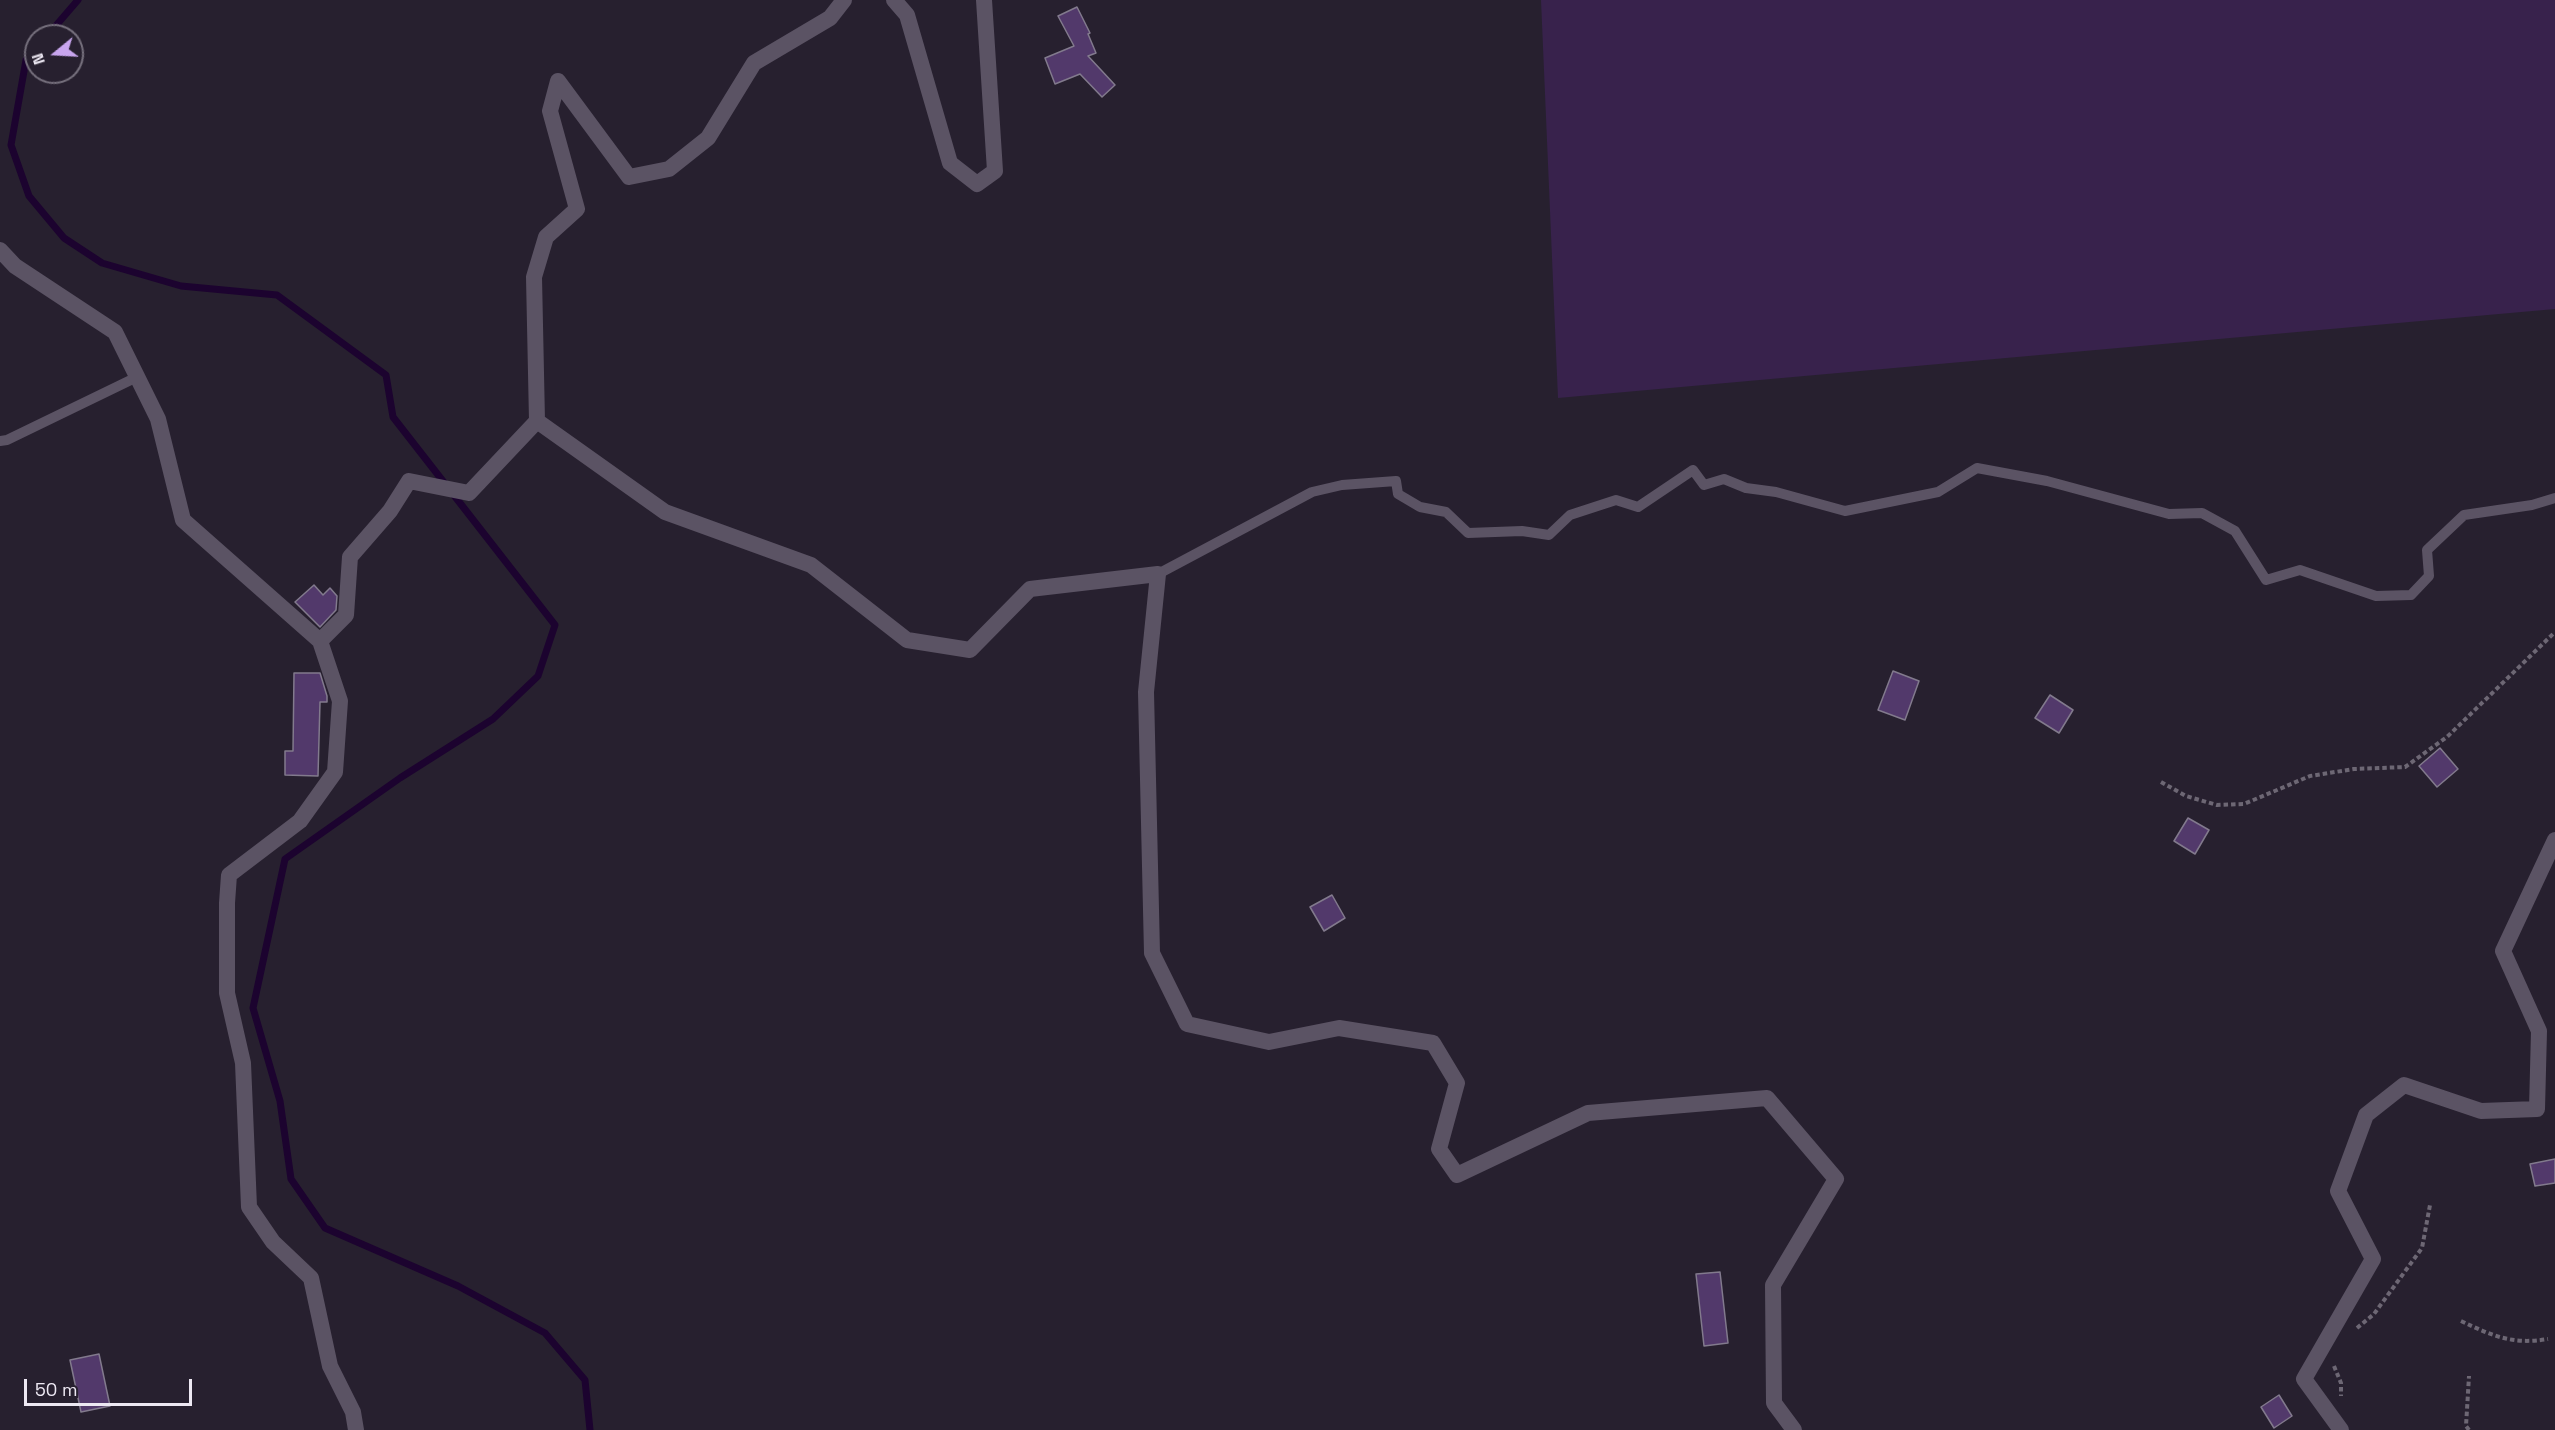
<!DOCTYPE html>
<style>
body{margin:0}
#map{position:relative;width:2555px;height:1430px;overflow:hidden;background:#27202f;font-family:"Space Grotesk",sans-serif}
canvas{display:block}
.north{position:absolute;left:24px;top:24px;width:60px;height:60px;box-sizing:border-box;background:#27202f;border:2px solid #76707d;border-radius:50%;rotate:252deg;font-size:16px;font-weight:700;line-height:24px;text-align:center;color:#ede8f3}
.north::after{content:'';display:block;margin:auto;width:21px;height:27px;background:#c8a5ee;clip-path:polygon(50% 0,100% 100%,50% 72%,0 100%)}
.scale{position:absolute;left:24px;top:1379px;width:168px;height:27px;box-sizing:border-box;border:3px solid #ede8f3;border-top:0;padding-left:8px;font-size:18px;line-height:21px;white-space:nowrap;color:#ede8f3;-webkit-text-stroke:4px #27202f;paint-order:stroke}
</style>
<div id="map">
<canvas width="2555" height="1430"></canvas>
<div class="north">N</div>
<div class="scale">50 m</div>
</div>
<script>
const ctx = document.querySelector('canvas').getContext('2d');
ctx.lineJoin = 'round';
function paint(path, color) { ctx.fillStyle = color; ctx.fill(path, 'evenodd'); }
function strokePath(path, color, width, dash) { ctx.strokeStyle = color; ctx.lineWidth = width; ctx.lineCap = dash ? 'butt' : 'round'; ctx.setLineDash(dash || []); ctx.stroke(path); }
const green = new Path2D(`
 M1541 0H2555V309L1558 398Z`);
const stream = new Path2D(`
 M47 36 78 0
 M36 48 26 60 11 145 29 196 64 238 102 263 181 286 277 295 386 375 393 417 555 625 538 676 493 719 400 778 285 859 253 1008 280 1101 291 1179 325 1228 458 1286 545 1333 585 1380 590 1430`);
const building = new Path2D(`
 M1077 7 1090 33 1088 34 1096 53 1088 56 1115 85 1102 97 1080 74 1055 84 1045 58 1074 46 1058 16Z
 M314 585 323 595 330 588 337 596 336 610 320 627 295 602Z
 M1893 671 1919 681 1905 720 1878 710Z
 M294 673H320L327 696V702H320L318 776 285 775V751H293Z
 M2050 695 2073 710 2059 733 2035 718Z
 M2440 748 2458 769 2437 787 2419 766Z
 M2188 818 2209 830 2195 854 2174 841Z
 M1332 895 1345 918 1324 931 1310 907Z
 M2555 1159V1183L2535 1186 2530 1164Z
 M1720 1272 1728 1343 1704 1346 1696 1274Z
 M99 1354 110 1406 81 1412 70 1360Z
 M2279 1395 2292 1416 2274 1428 2261 1407Z`);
const path = new Path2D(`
 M2161 782 2186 796 2217 805 2244 804 2310 776 2354 769 2405 767 2447 737 2555 632
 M2461 1321C2493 1336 2512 1345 2548 1339
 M2357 1328 2374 1314 2422 1248 2430 1205
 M2334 1366 2341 1383V1396
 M2469 1430 2466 1426 2469 1376`);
const service = new Path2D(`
 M0 441 7 440 137 377
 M1158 574 1312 492 1342 485 1396 481 1398 494 1420 507 1446 512 1468 533 1522 531 1549 535 1570 515 1616 500 1638 507 1693 470 1704 485 1724 479 1746 488 1776 492 1845 511 1938 492 1977 468 2047 481 2169 514 2202 513 2235 531 2266 580 2300 570 2376 596 2411 595 2429 576 2427 550 2464 515 2532 505 2555 498`);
const minor = new Path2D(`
 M894 0 907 15 950 163 977 184 995 171 984 0
 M0 250 15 266 115 332 158 419 183 520 320 641 340 701 335 772 300 821 229 875 227 903V993L243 1063 249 1207 273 1242 311 1278 330 1366 353 1412 356 1430
 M537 421 534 277 546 237 577 209 550 111 558 81 629 177 669 169 708 138 754 63 830 18 844 0
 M320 641 346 615 350 557 390 511 409 481 469 493 537 421 665 512 811 565 907 640 970 650 1030 589 1158 574 1146 692 1152 953 1187 1024 1269 1042 1339 1028 1433 1043 1457 1083 1439 1149 1457 1175 1588 1113 1767 1098 1836 1179 1773 1285 1774 1403 1794 1430
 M2341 1430 2304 1379 2373 1259 2338 1191 2366 1115 2404 1085 2481 1111 2537 1109 2539 1031 2503 951 2555 840`);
paint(green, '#38224c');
strokePath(stream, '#1c032f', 7);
paint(building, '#52396b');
strokePath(building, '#827a8d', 1.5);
strokePath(path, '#6d6774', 4, [4.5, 3]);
strokePath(service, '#5b5364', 10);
strokePath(minor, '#5b5364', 16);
</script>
